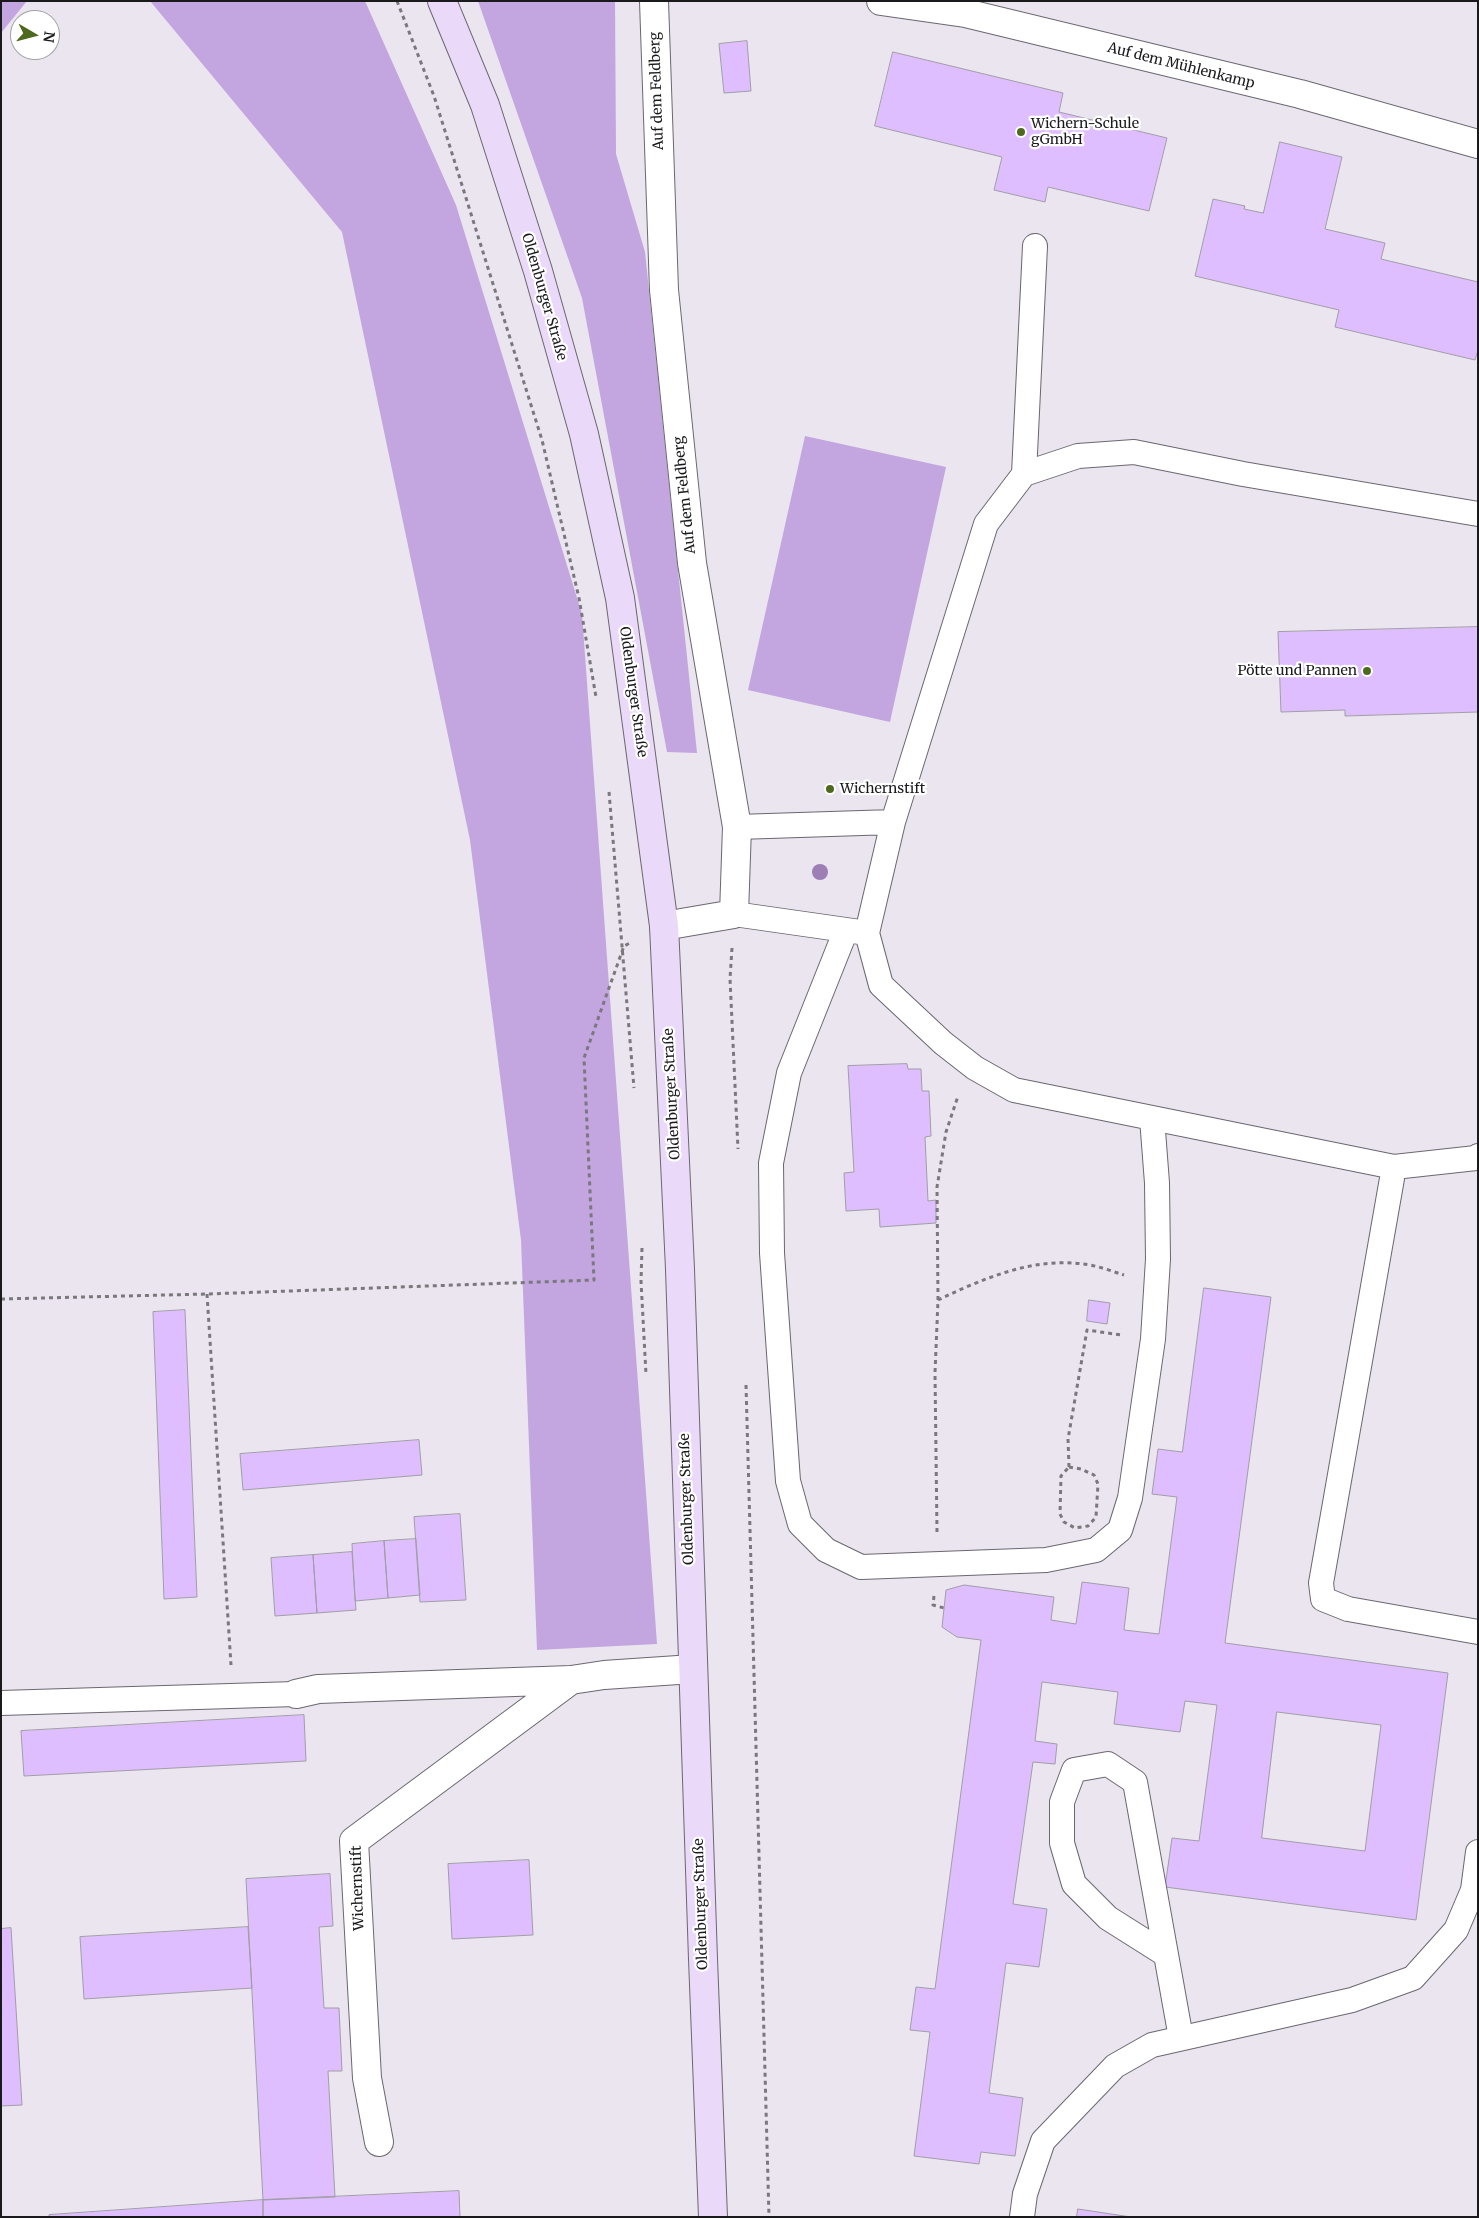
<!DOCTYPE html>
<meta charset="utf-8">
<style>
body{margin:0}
#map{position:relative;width:1479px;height:2218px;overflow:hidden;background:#eae5ef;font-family:Merriweather,serif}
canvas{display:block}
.frame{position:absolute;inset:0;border:2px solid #1a191c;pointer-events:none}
.north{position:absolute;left:10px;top:10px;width:50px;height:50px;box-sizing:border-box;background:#fff;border:1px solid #a3a3a4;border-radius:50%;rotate:98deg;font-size:14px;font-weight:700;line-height:20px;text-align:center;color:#1a191c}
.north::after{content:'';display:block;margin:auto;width:18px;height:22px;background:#4d691d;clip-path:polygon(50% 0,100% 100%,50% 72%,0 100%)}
</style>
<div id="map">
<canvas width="1479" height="2218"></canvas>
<div class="frame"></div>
<div class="north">N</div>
</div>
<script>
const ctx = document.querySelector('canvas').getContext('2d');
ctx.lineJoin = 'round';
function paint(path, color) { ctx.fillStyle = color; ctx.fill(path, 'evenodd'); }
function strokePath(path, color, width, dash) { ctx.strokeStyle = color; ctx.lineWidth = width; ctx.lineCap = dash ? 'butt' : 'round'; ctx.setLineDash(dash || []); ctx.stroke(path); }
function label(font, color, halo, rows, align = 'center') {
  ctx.font = font + ' Merriweather,serif'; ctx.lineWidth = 4.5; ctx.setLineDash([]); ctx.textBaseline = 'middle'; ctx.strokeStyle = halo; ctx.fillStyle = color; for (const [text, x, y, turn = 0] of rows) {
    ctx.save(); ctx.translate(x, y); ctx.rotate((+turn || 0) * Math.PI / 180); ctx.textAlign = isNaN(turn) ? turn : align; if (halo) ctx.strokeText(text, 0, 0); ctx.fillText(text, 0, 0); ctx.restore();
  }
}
const green = new Path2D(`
 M1 1H27L1 33Z
 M150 1H365L456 205 582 614 657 1644 537 1650 521 1240 470 840 342 232Z
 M478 1H615L616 154 645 252 697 753 667 752 582 298Z
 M805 436 946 467 890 722 748 690Z`);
const building = new Path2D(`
 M747 41 751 91 724 93 719 44Z
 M893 52 1063 93 1059 112 1167 138 1149 211 1048 187 1045 202 994 190 1002 157 875 126Z
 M1280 142 1342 157 1325 229 1385 243 1381 259 1478 282V350L1475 360 1335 327 1339 310 1195 276 1213 199 1245 206 1244 209 1263 213Z
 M1478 627V712L1345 716V710L1281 712 1278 632Z
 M907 1064 908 1069H921L922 1091H929L931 1136 925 1137 928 1201 936 1200V1223L880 1227 879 1209 846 1211 844 1173 854 1172 848 1066Z
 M1204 1288 1271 1297 1225 1643 1448 1673 1416 1920 1165 1887 1172 1838 1199 1841 1217 1705 1185 1701 1180 1732 1114 1724 1118 1692 1042 1682 1035 1741 1057 1744 1055 1764 1033 1762 1013 1904 1047 1909 1039 1967 1006 1963 989 2093 1023 2098 1015 2156 981 2152 979 2164 914 2156 930 2032 910 2030 916 1987 935 1989 981 1640 957 1637 942 1627 946 1590 964 1585 1054 1597 1051 1620 1076 1624 1082 1582 1129 1588 1124 1630 1159 1634 1177 1497 1152 1494 1158 1449 1182 1452ZM1277 1712 1381 1725 1365 1851 1262 1838Z
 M1089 1300 1110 1303 1107 1324 1087 1321Z
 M185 1310 197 1597 164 1599 153 1312Z
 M419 1440 422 1475 243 1490 240 1454Z
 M460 1514 466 1600 420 1602 414 1517Z
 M416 1539 420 1595 388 1598 384 1541Z
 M384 1541 388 1598 355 1601 352 1544Z
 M352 1552 356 1610 317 1613 313 1555Z
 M313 1555 317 1613 275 1616 271 1558Z
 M304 1715 306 1761 24 1776 21 1731Z
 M529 1860 533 1935 452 1939 448 1864Z
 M330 1874 333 1926 319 1927 324 2008H339L342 2071H328L335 2197 263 2200 246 1879Z
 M248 1927 252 1988 84 1999 80 1937Z
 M11 1928 22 2105 1 2106V1929Z
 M459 2191 460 2217H263V2200Z
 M263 2200V2217H49V2215Z
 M1078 2209 1131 2217H1077Z`);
const path = new Path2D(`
 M397 1 434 96 542 440 579 598 596 697
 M609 792 634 1088
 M732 948 730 979 738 1149
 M642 1248 641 1281 646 1374
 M207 1294 231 1665
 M1 1299 207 1294 594 1280 584 1058 624 946 630 943
 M938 1300C982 1279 1033 1257 1083 1264 1096 1265 1111 1271 1124 1275
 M746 1385 769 2217
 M1069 1467 1068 1439 1087 1330 1121 1335
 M1069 1467 1081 1469 1094 1475 1098 1484 1096 1517 1088 1526 1075 1528 1064 1522 1060 1514 1061 1476Z
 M937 1532 935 1373 938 1300 937 1187 946 1132 958 1096
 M934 1596 933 1605 944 1608`);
const lane = new Path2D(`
 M1024 474 1035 246
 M893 822 986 524 1024 474 1078 456 1134 452 1243 474 1478 514
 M734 914 867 933 893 822 737 827
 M846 930 789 1073 771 1163 772 1253 788 1481 800 1524 826 1550 861 1567 1046 1560 1096 1550 1120 1530 1130 1498 1153 1339 1158 1259 1157 1183 1152 1118
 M867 933 881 985 943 1043 975 1068 1014 1090 1394 1167 1476 1158 1478 1156
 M1394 1167 1321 1583 1323 1599 1348 1609 1478 1632
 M1 1703 296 1694
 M1165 1954 1108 1918 1074 1884 1062 1843V1802L1074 1770 1108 1764 1135 1782 1181 2038
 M1022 2217 1025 2194 1043 2141 1115 2066 1152 2045 1352 2000 1413 1978 1456 1930 1473 1890 1478 1852`);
const street = new Path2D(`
 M654 1 664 290 692 563 737 827 734 914 664 926
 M881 1 965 13 1300 94 1478 144
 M296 1694 318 1689 571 1680 604 1675 693 1669
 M379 2142 367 2078 354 1841 571 1680`);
const secondary = new Path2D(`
 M442 1 485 105 538 271 584 434 620 598 664 926 680 1269 703 1959 713 2217`);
const trees = [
 [820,872]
];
const markers = [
 [1021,132,5,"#4d691d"],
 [1367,671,5,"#4d691d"],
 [830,789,5,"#4d691d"]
];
const streetNames = [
 ["Auf dem Mühlenkamp",1181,66,14],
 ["Auf dem Feldberg",657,91,-92],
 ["Oldenburger Straße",544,297,74],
 ["Auf dem Feldberg",685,495,-96],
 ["Oldenburger Straße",633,692,82],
 ["Oldenburger Straße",672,1094,-93],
 ["Oldenburger Straße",687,1499,-92],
 ["Wichernstift",358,1888,-92],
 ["Oldenburger Straße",701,1904,-92]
];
const poiNames = [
 ["Wichern-Schule",1031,124],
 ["gGmbH",1031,140],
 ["Pötte und Pannen",1357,671,"right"],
 ["Wichernstift",840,789]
];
paint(green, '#c3a6df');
paint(building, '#dfbeff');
strokePath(building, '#a19da6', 1);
strokePath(lane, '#6b6770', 26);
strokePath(street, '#6b6770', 30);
strokePath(secondary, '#6b6770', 30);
strokePath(path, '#7a777d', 3, [4, 4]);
strokePath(lane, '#fff', 24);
strokePath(street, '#fff', 28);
strokePath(secondary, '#ead9f9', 28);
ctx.fillStyle = '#9d7eb5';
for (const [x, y] of trees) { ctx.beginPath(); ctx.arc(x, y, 8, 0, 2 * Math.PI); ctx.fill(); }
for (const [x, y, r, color] of markers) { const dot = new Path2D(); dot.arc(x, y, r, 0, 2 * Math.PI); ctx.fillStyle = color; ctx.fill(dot); strokePath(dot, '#fff', 2); }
label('14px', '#1a191c', '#fff', streetNames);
label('14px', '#1a191c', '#fff', poiNames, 'left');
</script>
